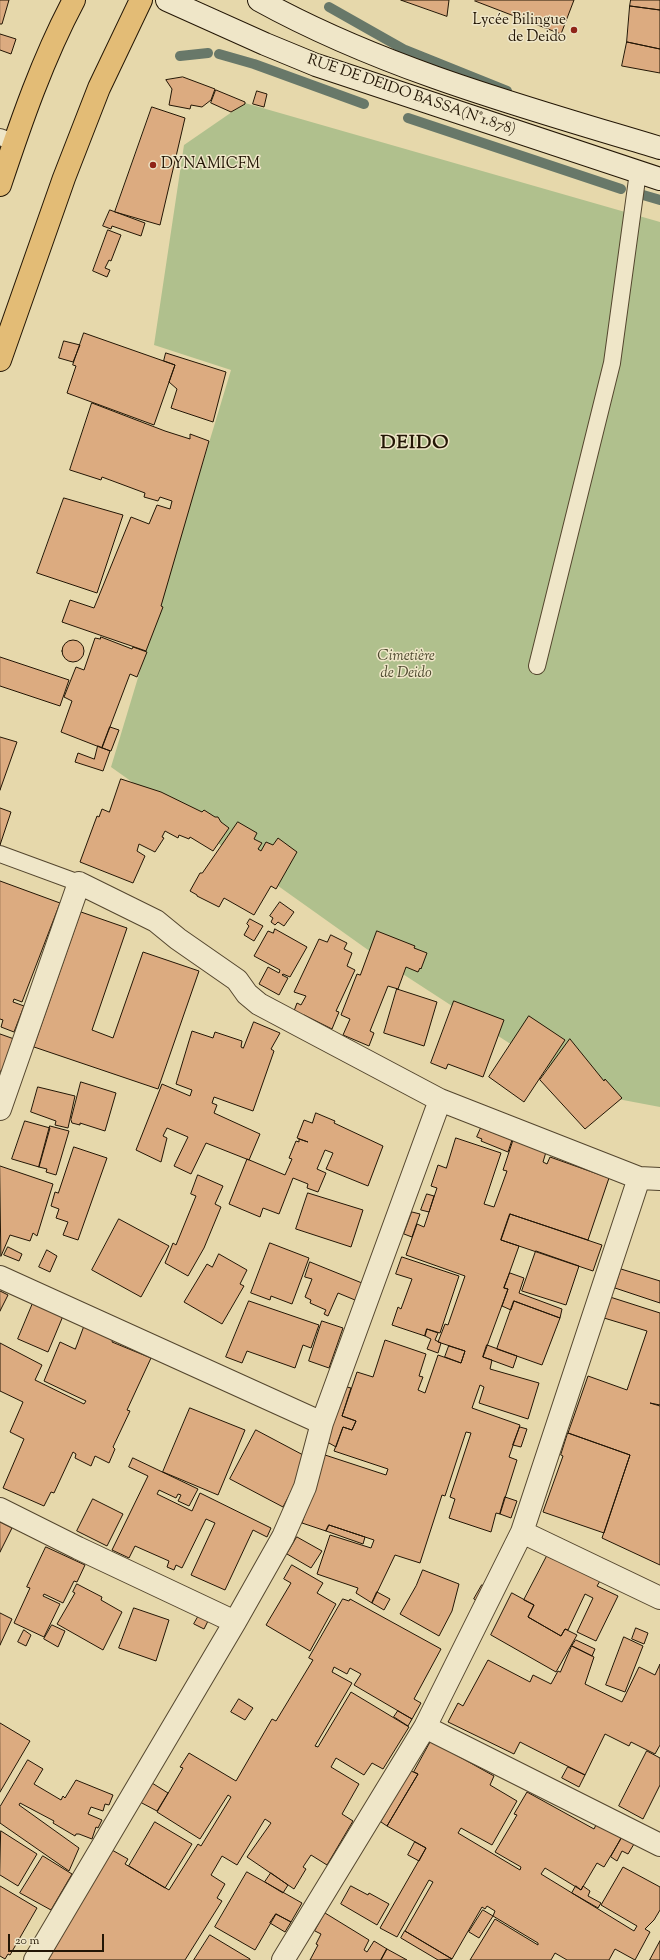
<!DOCTYPE html>
<meta charset="utf-8">
<style>
body{margin:0}
#map{position:relative;width:660px;height:1960px;overflow:hidden;background:#e6d8ab;font-family:"Sorts Mill Goudy",serif}
canvas{display:block}
.scale{position:absolute;left:8px;top:1934px;width:96px;height:18px;box-sizing:border-box;border:2px solid #231605;border-top:0;padding-left:5px;font-size:12px;line-height:14px;white-space:nowrap;color:#231605;-webkit-text-stroke:3px #efe6c8;paint-order:stroke}
</style>
<div id="map">
<canvas width="660" height="1960"></canvas>
<div class="scale">20 m</div>
</div>
<script>
const ctx = document.querySelector('canvas').getContext('2d');
ctx.lineJoin = 'round';
function paint(path, color) { ctx.fillStyle = color; ctx.fill(path, 'evenodd'); }
function strokePath(path, color, width, dash) { ctx.strokeStyle = color; ctx.lineWidth = width; ctx.lineCap = dash ? 'butt' : 'round'; ctx.setLineDash(dash || []); ctx.stroke(path); }
function label(font, color, halo, rows, align = 'center') {
  ctx.font = font + ' "Sorts Mill Goudy",serif'; ctx.lineWidth = 3; ctx.setLineDash([]); ctx.textBaseline = 'middle'; ctx.strokeStyle = halo; ctx.fillStyle = color; for (const [text, x, y, turn = 0] of rows) {
    ctx.save(); ctx.translate(x, y); ctx.rotate((+turn || 0) * Math.PI / 180); ctx.textAlign = isNaN(turn) ? turn : align; if (halo) ctx.strokeText(text, 0, 0); ctx.fillText(text, 0, 0); ctx.restore();
  }
}
const green = new Path2D(`
 M245 103 660 222V1107L586 1093 392 967 111 767 231 370 154 345 184 145Z`);
const stream = new Path2D(`
 M329 7 405 50 507 91
 M219 54 254 64 364 104
 M180 56 208 53
 M408 118 621 189
 M643 195 660 200`);
const building = new Path2D(`
 M0 0H9L2 24H0Z
 M401 0H449L447 16Z
 M476 0H574L561 34 475 1Z
 M631 0H660V10L630 6Z
 M630 6 660 10V49L627 42Z
 M0 34 16 39 11 54 0 50Z
 M627 42 660 49V73L622 66Z
 M183 77 215 89 211 100 202 107 191 105 190 109 169 105 172 89 166 80Z
 M216 90 245 102V104L231 112 211 103Z
 M257 91 267 94 264 107 253 104Z
 M152 107 185 118 160 225 115 212Z
 M110 210 145 223 141 236 112 226 111 229 103 226Z
 M108 230 121 235 111 261 109 260 105 268 110 270 107 277 93 271Z
 M84 333 175 365 154 425 67 393 76 366 73 365Z
 M64 341 80 345 73 362 59 358Z
 M166 353 226 372 213 422 171 408 177 389 169 382 175 365 164 361Z
 M92 403 165 431 190 439V434L209 441 161 606 163 607 146 651 62 622 70 600 94 608 131 517 149 524 157 505 170 509 172 501 160 497 158 501 144 497 145 493 102 477 101 480 70 470Z
 M64 498 123 515 97 593 37 573Z
 M101 637 132 649 133 647 147 652 137 677 130 674 102 748 61 732 72 701 64 697 76 667 84 670 95 638 100 639Z
 M62 651a11 11 0 1 1 22 0a11 11 0 1 1-22 0Z
 M0 657 69 680 60 706 0 686Z
 M110 727 119 730 111 751 102 748Z
 M0 737 17 742 0 790Z
 M98 746 110 751 103 771 75 762 78 753 94 759Z
 M121 779 161 792 202 812 204 810 215 817H218L221 822 229 828 213 851 190 837 189 839 179 835 178 838 165 831 162 837 164 838 155 852 139 844 137 851 145 856 133 883 80 862 97 816 99 817 102 809 109 812Z
 M0 808 11 812 0 845Z
 M238 822 257 833 254 839 262 843 258 849 261 851 266 842 273 845 278 838 297 852 276 889 271 886 254 915 224 898 219 907 197 896V895L190 891 200 873H202Z
 M0 881 60 903 22 1002 14 999 13 1002 24 1006 14 1032 1 1027 3 1020 0 1019Z
 M280 902 294 912 284 926 278 922 275 925 271 922 273 918 270 916Z
 M81 912 127 928 92 1030 113 1038 143 952 199 971 158 1089 34 1047Z
 M250 919 263 926 254 941 244 935 249 926 247 924Z
 M275 929 307 947 290 977 283 974 282 975 288 978 279 995 259 984 268 967 279 973 280 970 254 956 268 931 273 933Z
 M377 931 415 946 414 948 427 953 421 969 420 968 418 972 406 967 398 989 388 986 370 1031 374 1033 369 1046 343 1035 350 1019 341 1015 357 974 360 975Z
 M331 935 347 943 344 949 352 953 347 966 355 970 336 1011 339 1012 332 1029 304 1015 303 1018 294 1011 297 1003 301 1005 306 996 294 992 319 939 327 942Z
 M397 989 437 1002 424 1046 384 1033Z
 M454 1001 504 1020 483 1077 448 1064 446 1069 431 1063Z
 M529 1016 565 1040 524 1102 489 1077Z
 M254 1022 280 1033 271 1049 274 1051 253 1111 214 1097 212 1103 217 1105 214 1113 260 1134 249 1160 206 1143 191 1174 174 1166 188 1137 167 1128 163 1136 167 1138 161 1162 136 1150 162 1084 190 1096 192 1090 176 1084 192 1031 213 1038 215 1032 242 1041 241 1047 243 1048Z
 M0 1034 17 1040 5 1073 0 1071Z
 M570 1039 604 1081 605 1079 622 1098 585 1129 540 1080Z
 M81 1082 116 1093 105 1131 80 1123V1125L72 1123 71 1120Z
 M38 1087 75 1096 68 1128 55 1125 56 1121 31 1112Z
 M316 1113 335 1121 334 1123 383 1146 368 1186 326 1169 333 1153 325 1150 317 1169 326 1173 318 1192 307 1188 308 1184 293 1178 279 1214 263 1208 260 1217 229 1204 247 1159 285 1175 292 1159 289 1158 296 1141 299 1142V1139L308 1142 297 1138 304 1120 312 1123Z
 M25 1121 50 1128 39 1167 12 1159Z
 M50 1126 69 1131 56 1175 46 1172 47 1169 39 1167Z
 M481 1128 512 1140 508 1152 481 1141 482 1139 477 1137Z
 M456 1138 501 1153 484 1204 494 1207 507 1171 503 1170 513 1140 546 1152 543 1162 547 1164 550 1157 609 1178 588 1240 510 1214 501 1240 519 1246 504 1288 508 1289 483 1357 492 1360 490 1369 539 1383 528 1419 479 1403 484 1387 480 1385 472 1408 520 1425 509 1457 517 1460 500 1514 496 1513 491 1532 449 1518 455 1499 450 1497 471 1433 466 1432 445 1496 442 1495 420 1563 395 1555 372 1603 356 1593 358 1588 317 1574 330 1535 371 1548 374 1540 329 1525 326 1531 302 1523 325 1455 386 1475 388 1469 334 1451 343 1427 352 1430 356 1421 342 1416 357 1372 373 1377 385 1340 426 1354 419 1376 423 1377 418 1390 425 1393 438 1355 461 1363 465 1351 438 1342 445 1324 448 1325 465 1276 406 1255 417 1224 424 1227 437 1188 431 1186 438 1165 446 1168Z
 M74 1147 107 1158 78 1240 63 1235 68 1222 56 1218 59 1209 51 1206 55 1192 58 1193Z
 M0 1166 53 1184 37 1236 33 1233 30 1241 10 1235 1 1256Z
 M198 1175 223 1186 215 1204 221 1207 204 1248 188 1276 165 1263 173 1243 176 1245 196 1196 191 1194Z
 M308 1193 363 1210 351 1247 296 1229Z
 M427 1194 434 1196 429 1212 421 1210Z
 M412 1212 420 1214 412 1237 404 1234Z
 M510 1214 602 1245 593 1271 501 1240Z
 M119 1219 169 1246 141 1297 92 1270Z
 M270 1243 309 1258 292 1304 271 1296 270 1300 251 1293Z
 M8 1247 22 1254 19 1261 4 1255Z
 M47 1250 57 1256 50 1272 39 1267Z
 M536 1251 579 1266 566 1305 522 1291Z
 M219 1254 247 1270 240 1284 244 1286 222 1324 184 1302 207 1264 212 1267Z
 M402 1257 459 1276 440 1333 427 1329 425 1336 392 1325 398 1307 401 1309 412 1279 396 1274Z
 M310 1262 362 1283 355 1300 338 1293 328 1316 324 1314 326 1310 310 1303 311 1300 305 1297 312 1279 305 1277Z
 M621 1269 660 1281V1303L615 1288Z
 M510 1273 524 1278 519 1293 562 1309 560 1318 514 1301 511 1310 502 1306 508 1289 504 1288Z
 M0 1291 8 1295 0 1311Z
 M610 1297 660 1313V1405L650 1403 660 1406V1565L602 1538 630 1455 568 1433 588 1376 627 1390 647 1331 604 1318Z
 M249 1301 319 1325 311 1348 303 1345 295 1368 247 1351 242 1363 226 1357Z
 M514 1301 560 1318 542 1365 497 1349Z
 M33 1303 63 1316 48 1352 18 1339Z
 M322 1321 343 1328 329 1368 309 1361Z
 M84 1327 113 1339 112 1342 151 1358 127 1410 130 1411 113 1447 115 1449 109 1463 95 1456 91 1466 75 1458 76 1454 73 1452 54 1493 51 1492 44 1506 3 1488 24 1439 10 1432 23 1402 0 1391V1343L42 1365 35 1380 84 1404 86 1401 44 1381 60 1342 75 1349Z
 M427 1329 438 1333 435 1340 441 1343 438 1353 427 1349 431 1339 425 1336Z
 M487 1345 517 1356 513 1368 483 1357Z
 M449 1346 465 1351 461 1363 445 1357Z
 M343 1386 351 1388 342 1416 356 1421 352 1430 343 1427 336 1447 322 1439Z
 M190 1408 245 1430 218 1495 163 1472Z
 M520 1427 527 1429 521 1447 513 1445Z
 M256 1430 305 1456 303 1469 283 1507 230 1479Z
 M568 1433 630 1455 604 1533 543 1512 563 1456 561 1455Z
 M133 1458 198 1489 189 1506 178 1501 181 1495 178 1494 176 1498 159 1490 157 1494 192 1511 200 1493 271 1528 267 1537 253 1530 225 1590 191 1575 215 1523 206 1519 182 1568 176 1565 174 1570 167 1567 169 1561 135 1546 129 1558 112 1550 148 1476 129 1467Z
 M505 1497 517 1501 511 1518 500 1514Z
 M93 1499 123 1514 107 1546 77 1531Z
 M0 1522 12 1528 0 1552Z
 M329 1525 365 1537 363 1544 326 1531Z
 M297 1537 322 1551 311 1568 287 1554Z
 M46 1547 85 1565 77 1582 74 1581 63 1603 44 1594 43 1596 60 1604 44 1637 14 1623 30 1588 27 1587Z
 M547 1556 600 1581 597 1586 618 1596 596 1641 577 1632 593 1598 585 1594 568 1630 565 1629 561 1636 528 1617 534 1605 524 1600Z
 M292 1565 323 1583 317 1593 336 1604 310 1651 266 1625 291 1583 284 1579Z
 M423 1570 459 1584 452 1611 439 1636 400 1614 416 1586Z
 M77 1584 102 1597 101 1600 122 1612 103 1650 57 1624 75 1593 73 1592Z
 M482 1585 491 1589 483 1604 474 1599Z
 M377 1592 390 1599 384 1610 372 1603Z
 M512 1593 534 1605 528 1617 561 1636 565 1629 577 1635 556 1672 491 1635Z
 M343 1599 349 1601 350 1599 441 1649 414 1699 421 1703 412 1719 354 1685 361 1674 350 1668 347 1674 334 1667 332 1672 352 1683 315 1746 318 1747 351 1692 409 1727 383 1769 372 1763 364 1775 336 1758 331 1767 359 1784 342 1814 353 1821 327 1865 311 1855 303 1867 306 1869 294 1889 247 1857 271 1823 265 1819 237 1865 222 1856 211 1875 225 1884 217 1898 222 1901 185 1960H48L112 1850 128 1859 125 1864 169 1890 198 1844 201 1846 231 1797 228 1795 200 1839 157 1812 183 1768 180 1767 189 1753 236 1781 272 1719 276 1721 313 1660 309 1658Z
 M134 1608 169 1620 156 1661 119 1648Z
 M202 1610 211 1615 204 1629 194 1624Z
 M0 1613 12 1619 0 1645Z
 M52 1625 65 1631 58 1647 44 1639Z
 M636 1628 648 1633 644 1644 632 1639Z
 M24 1630 31 1635 26 1646 18 1642Z
 M624 1637 643 1646 625 1692 606 1685Z
 M576 1640 595 1649 592 1656 572 1646Z
 M572 1646 594 1657 585 1684 622 1702 639 1667 655 1675 660 1664V1745L655 1754 631 1742 629 1746 605 1734 585 1775 520 1742 514 1754 448 1722 458 1703 463 1706 488 1660 530 1682 533 1675 551 1684 558 1671 560 1672Z
 M239 1699 253 1708 245 1720 231 1712Z
 M398 1711 412 1719 408 1726 394 1717Z
 M0 1723 30 1741 0 1792Z
 M431 1741 494 1776 490 1785 517 1801 492 1845 461 1828 458 1833 520 1870 521 1867 495 1852 517 1815 514 1814 527 1792 594 1829 597 1823 622 1837 604 1867 597 1863 581 1890 545 1868 541 1874 634 1931 637 1926 601 1905 623 1867 660 1887V1910L654 1920 645 1929 650 1932 635 1960 615 1949 609 1960H567L555 1953 551 1960H470L495 1919 538 1945V1943L493 1916 495 1911 487 1906 485 1909 482 1907 452 1959 405 1931 433 1882 429 1880 397 1937 380 1928 426 1848 387 1826 418 1774 414 1772Z
 M647 1751 660 1758V1785L643 1819 619 1806Z
 M28 1760 43 1769 34 1784 61 1800 63 1796 65 1798 76 1780 113 1795 109 1805 105 1804 103 1811 91 1807 88 1814 102 1820 98 1828 96 1827 92 1839 79 1834H76L75 1836 53 1823 54 1821 20 1803 19 1805 79 1848 69 1871 0 1823V1807Z
 M568 1767 585 1775 579 1787 562 1778Z
 M411 1771 418 1774 387 1826 381 1822Z
 M152 1783 168 1793 157 1811 140 1802Z
 M155 1822 192 1844 165 1888 129 1866Z
 M1 1831 37 1854 18 1886 0 1875Z
 M622 1837 634 1844 628 1854 622 1851 617 1861 611 1857Z
 M415 1842 426 1848 419 1861 408 1855Z
 M43 1856 72 1874 51 1910 20 1893Z
 M247 1872 302 1903 291 1922 276 1914 255 1950 215 1927Z
 M271 1873 288 1885 283 1893 265 1882Z
 M0 1886 37 1908 10 1955 8 1954 5 1959 0 1956Z
 M351 1886 368 1895 369 1893 389 1904 377 1925 341 1904Z
 M576 1886 581 1890 583 1886 590 1891 588 1896 601 1903 598 1908 572 1893Z
 M483 1910 493 1916 479 1938 469 1932Z
 M325 1913 369 1940 364 1950 367 1952 374 1941 387 1949 381 1960H310L318 1945 316 1944 321 1934 315 1931Z
 M276 1914 291 1922 285 1932 270 1923Z
 M405 1931 452 1959 438 1960 401 1938Z
 M210 1935 250 1959V1960H194Z
 M660 1941V1960H650Z
 M387 1949 407 1960H381Z`);
const service = new Path2D(`
 M0 137 14 142
 M537 666 612 363 638 172
 M0 854 79 883`);
const minor = new Path2D(`
 M0 1109 79 883 156 921 178 939 237 980 247 994 259 1004 440 1100 639 1178 660 1179
 M0 1277 322 1423
 M0 1509 78 1548 235 1622
 M522 1532 660 1598
 M425 1727 660 1845
 M35 1960 235 1622 283 1537 305 1487 322 1423 440 1100
 M283 1960 425 1727 522 1532 639 1178`);
const secondary = new Path2D(`
 M167 0 265 44 316 65 660 179
 M259 0C384 69 524 107 660 148`);
const primary = new Path2D(`
 M0 185C21 122 43 58 74 0
 M0 360 64 178 99 88 141 0`);
const markers = [
 [574,30,4,"#8f2418"],
 [153,165,4,"#8f2418"]
];
const poiNames = [
 ["Lycée Bilingue",566,21],
 ["de Deido",566,38],
 ["DYNAMICFM",161,165,"left"]
];
const streetNames = [
 ["RUE DE DEIDO BASSA(N°1.878)",411,96,19]
];
const parkNames = [
 ["Cimetière",406,657],
 ["de Deido",406,674]
];
const districtNames = [
 ["DEIDO",415,445]
];
paint(green, '#b0c08d');
strokePath(stream, '#687869', 10);
paint(building, '#dcab80');
strokePath(building, '#231605', 1);
strokePath(service, '#54462e', 18);
strokePath(minor, '#54462e', 24);
strokePath(secondary, '#231605', 24);
strokePath(primary, '#231605', 24);
strokePath(service, '#efe6c8', 16);
strokePath(minor, '#efe6c8', 22);
strokePath(secondary, '#efe6c8', 22);
strokePath(primary, '#e3bc76', 22);
for (const [x, y, r, color] of markers) { const dot = new Path2D(); dot.arc(x, y, r, 0, 2 * Math.PI); ctx.fillStyle = color; ctx.fill(dot); strokePath(dot, '#efe6c8', 1.5); }
label('15px', '#231605', '#efe6c8', poiNames, 'right');
label('15px', '#231605', '#efe6c8', streetNames);
label('italic 15px', '#4d492e', '#efe6c8', parkNames);
ctx.letterSpacing = '1px';
label('bold 19px', '#231605', '#efe6c8', districtNames);
ctx.letterSpacing = '0px';
</script>
